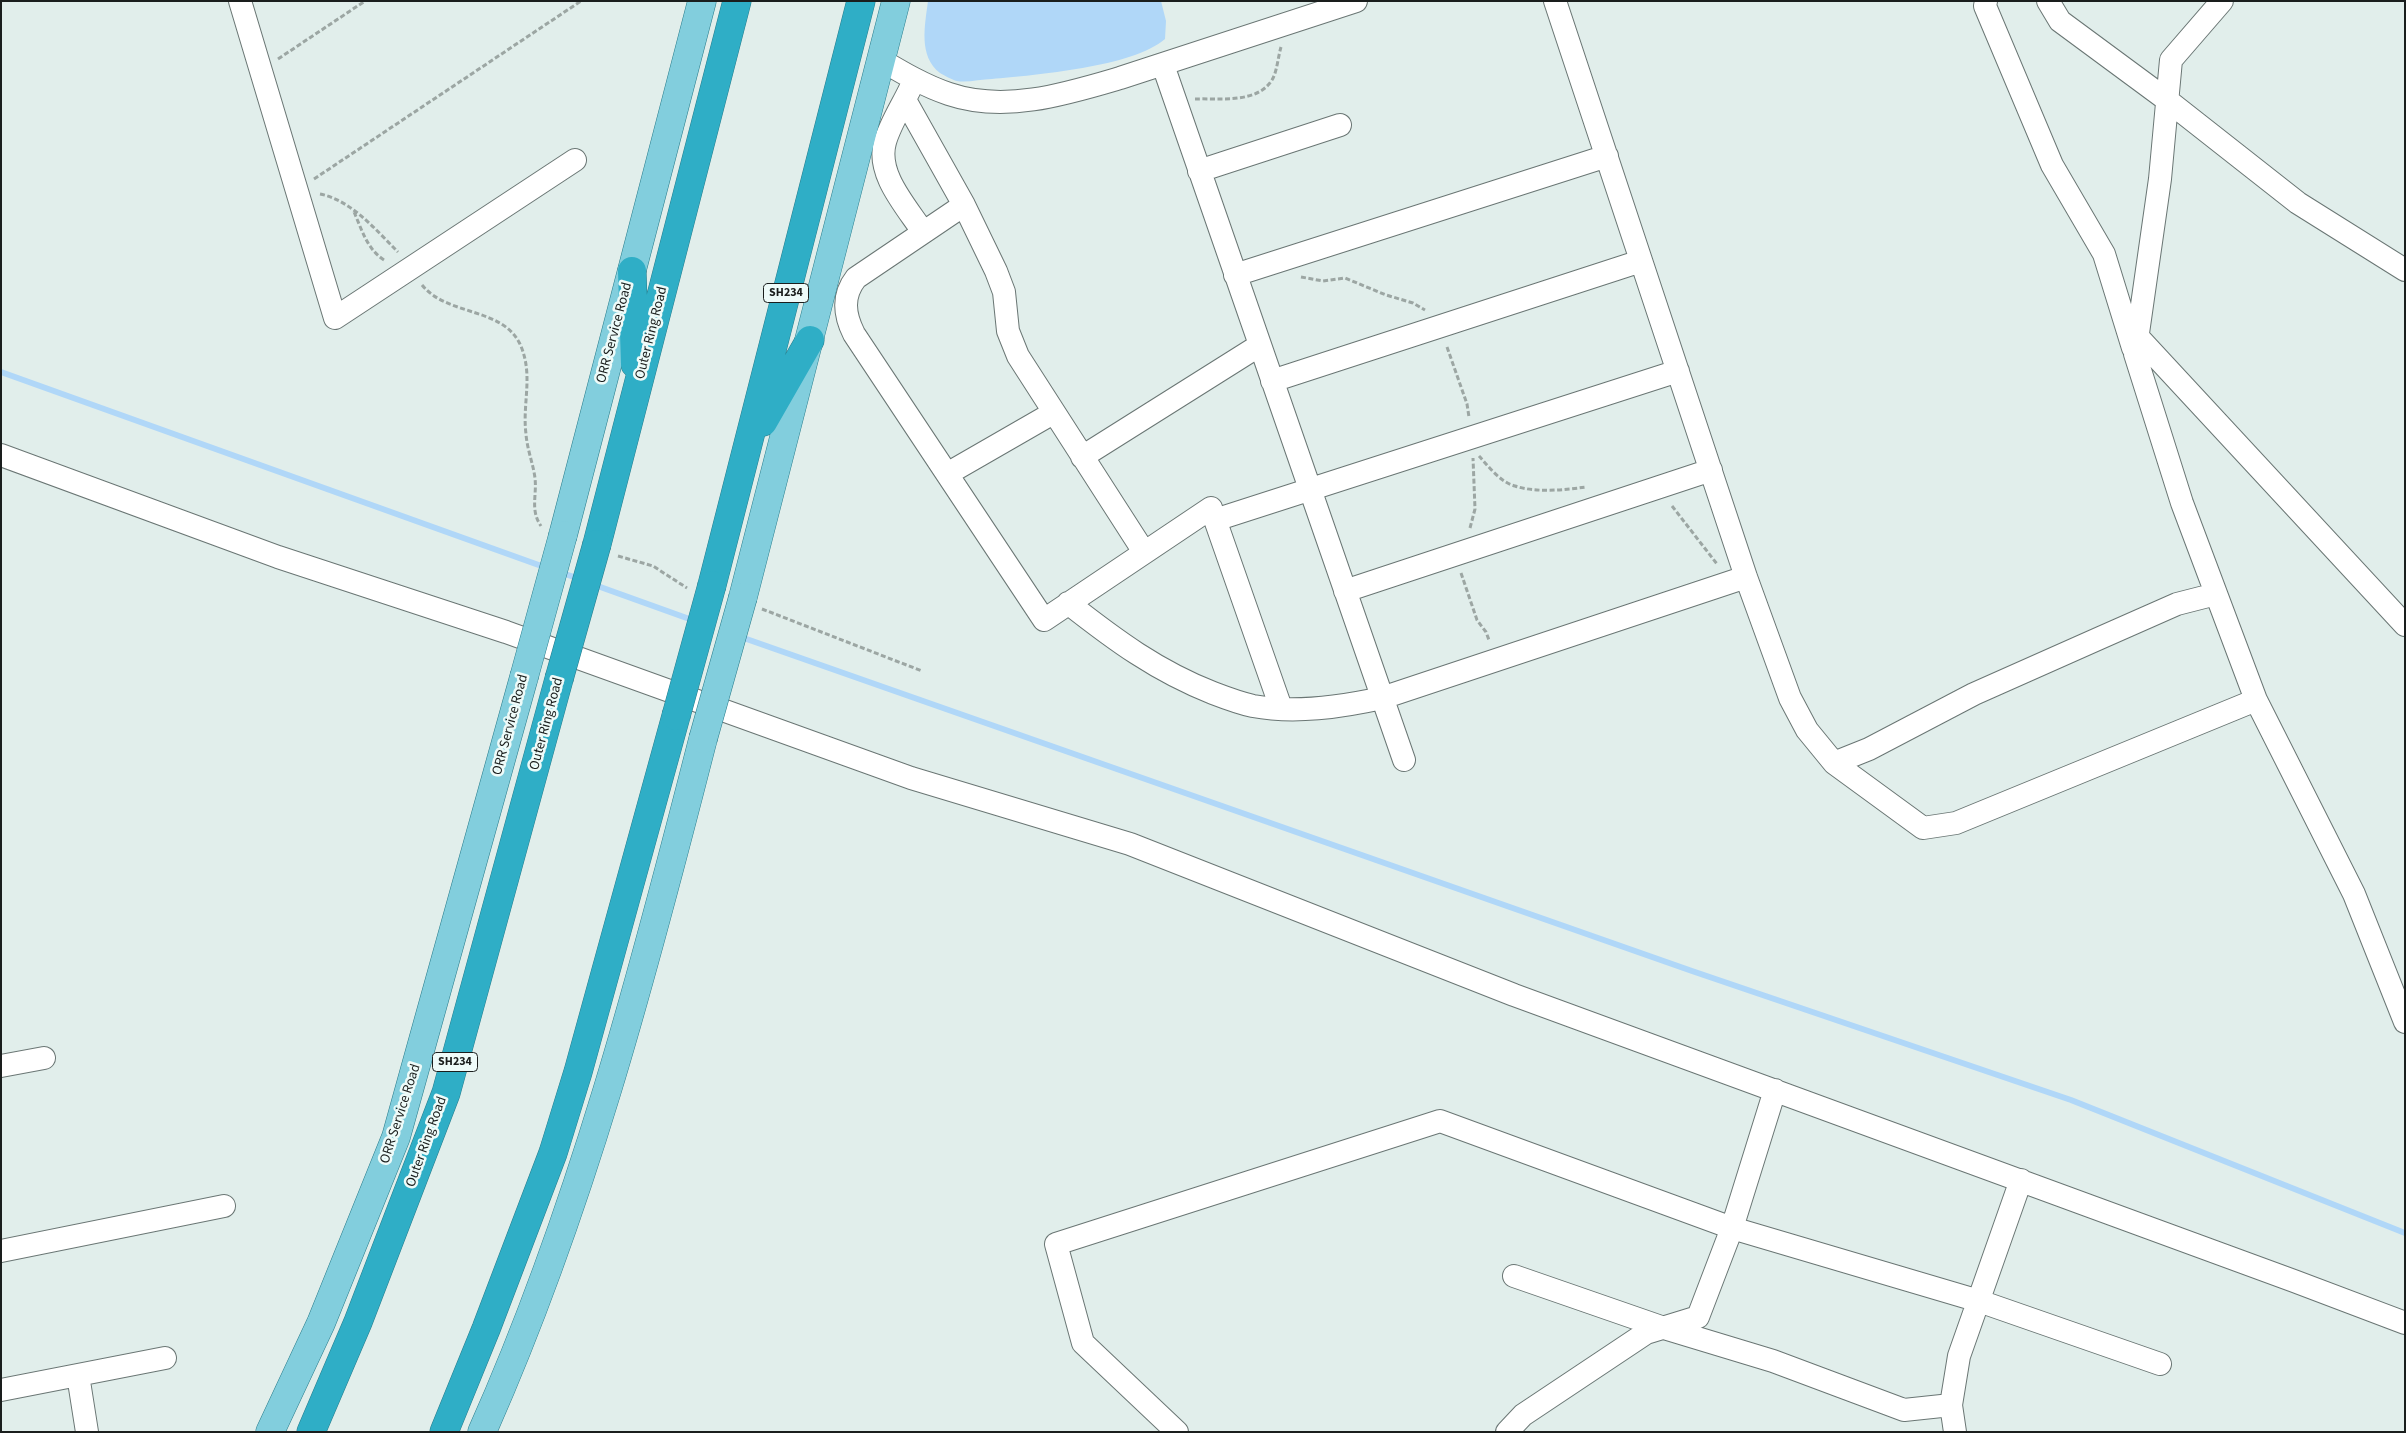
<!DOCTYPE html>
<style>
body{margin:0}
#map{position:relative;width:2406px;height:1433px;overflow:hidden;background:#e1eeeb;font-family:"Source Sans 3",sans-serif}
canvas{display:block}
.frame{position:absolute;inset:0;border:2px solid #1a1e1d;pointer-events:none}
</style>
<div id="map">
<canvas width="2406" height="1433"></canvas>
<div class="frame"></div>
</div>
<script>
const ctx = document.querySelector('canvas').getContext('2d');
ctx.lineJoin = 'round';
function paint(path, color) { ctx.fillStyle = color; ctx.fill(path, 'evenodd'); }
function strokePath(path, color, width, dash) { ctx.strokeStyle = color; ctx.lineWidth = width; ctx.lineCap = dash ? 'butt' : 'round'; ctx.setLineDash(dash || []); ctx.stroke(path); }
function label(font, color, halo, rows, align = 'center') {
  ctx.font = font + ' "Source Sans 3",sans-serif'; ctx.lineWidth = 5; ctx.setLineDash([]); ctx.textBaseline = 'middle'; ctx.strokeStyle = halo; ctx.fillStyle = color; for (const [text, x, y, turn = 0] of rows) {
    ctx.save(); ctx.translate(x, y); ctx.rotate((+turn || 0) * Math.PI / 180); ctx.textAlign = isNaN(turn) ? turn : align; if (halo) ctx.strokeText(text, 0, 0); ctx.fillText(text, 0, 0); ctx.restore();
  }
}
const water = new Path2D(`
 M928 1H1161L1166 21 1165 39C1133 67 1035 75 992 79 981 79 967 83 957 81 952 80 944 75 940 73 918 56 925 25 928 1Z`);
const stream = new Path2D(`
 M1 372 547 568
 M559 572 580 579
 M592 584 695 621
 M738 636 1692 971 2071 1100 2405 1233`);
const path = new Path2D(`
 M278 59 365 1
 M1195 99C1219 98 1257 104 1272 80 1277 72 1278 57 1281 47
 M314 179 581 1
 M320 194C351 200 376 230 398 252
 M354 212C362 230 367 249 384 260
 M1301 277 1323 281 1345 278 1386 295 1413 303 1425 310
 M422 285C447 316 502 307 520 344 534 375 522 403 526 434 527 449 533 463 535 478 537 496 530 510 541 526
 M1447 347 1467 404 1469 417
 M1479 456C1489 467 1500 482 1515 486 1536 493 1564 490 1586 487
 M1672 506 1717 564
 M1470 528 1475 509 1473 458
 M618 556 653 566 687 588
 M1461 573 1477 620 1486 632 1489 640
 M762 609 922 671`);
const minor = new Path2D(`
 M240 1 335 318 575 160
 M1555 1 1746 577 1790 698 1807 730 1834 763 1869 749 1974 694 2100 638 2177 604 2216 594
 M1986 1 1985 6 2052 165 2104 254 2133 348
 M2048 1 2060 21 2167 100 2298 203 2405 270
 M2222 1 2171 60 2160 179 2135 354 2182 503 2256 700 2354 894 2405 1022
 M881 60C903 73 925 86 949 94 1005 113 1066 94 1120 78L1356 1
 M1163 65 1404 760
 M910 89C902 106 890 124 885 142 876 174 906 206 923 232
 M905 100 964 205 996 271 1004 292 1008 331 1018 356 1144 552
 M1199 171 1340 125
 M964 205 856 278C842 296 844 314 854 334L1044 620 1211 508 1281 708
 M1235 275 1607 156
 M2137 336 2405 625
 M1272 381 1641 261
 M1 455 278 557 506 632 911 778 1130 844 1514 995 2294 1281 2405 1323
 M1082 457 1260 345
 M947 474 1053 413
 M1215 520 1678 371
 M1345 591 1711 470
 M1068 603C1115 640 1157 671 1213 693 1226 698 1239 703 1253 706 1295 714 1341 707 1382 698L1746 577
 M1834 763 1923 828 1956 823 2256 700
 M1 1066 44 1058
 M1 1251 224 1206
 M1514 1276 1664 1328 1773 1361 1904 1410 1951 1405
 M78 1375 87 1432
 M1 1390 165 1358
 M1177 1432 1083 1343 1056 1244 1440 1121 1732 1228 1979 1301 2160 1364
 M1507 1432 1523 1415 1646 1333 1698 1317 1732 1228 1775 1090
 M1955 1432 1951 1405 1959 1356 2021 1180`);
const major = new Path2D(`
 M563 535 702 1
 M743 597 896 1
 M270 1432 321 1323 396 1137 524 677
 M482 1432C581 1210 643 974 703 739`);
const highway = new Path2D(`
 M632 271 635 364
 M763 422 810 340
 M597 544 737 1
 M712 585 861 1
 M311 1432 358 1322 446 1093 559 679
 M444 1432 486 1329 553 1153 578 1072 676 716`);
const majorBridge = new Path2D(`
 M524 677 563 535
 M703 739 743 597`);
const highwayBridge = new Path2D(`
 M559 679 597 544
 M676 716 712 585`);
const shields = [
 [786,293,45],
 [455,1062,45]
];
const shieldNames = [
 ["SH234",786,293],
 ["SH234",455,1062]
];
const streetNames = [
 ["ORR Service Road",615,333,-75],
 ["Outer Ring Road",652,333,-76],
 ["Outer Ring Road",547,724,-75],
 ["ORR Service Road",511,725,-75],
 ["ORR Service Road",401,1114,-72],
 ["Outer Ring Road",427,1142,-70]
];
paint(water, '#b0d7f8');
strokePath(stream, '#b0d7f8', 6);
strokePath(minor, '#6a7674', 24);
strokePath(major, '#287c8b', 29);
strokePath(highway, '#287c8b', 29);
strokePath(path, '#9ca6a3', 3, [5, 2.5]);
strokePath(minor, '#fff', 22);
strokePath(major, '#82cedd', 28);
strokePath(highway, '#2faec6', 28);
strokePath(majorBridge, '#287c8b', 29, []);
strokePath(highwayBridge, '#287c8b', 29, []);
strokePath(majorBridge, '#82cedd', 28);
strokePath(highwayBridge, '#2faec6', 28);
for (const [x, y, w] of shields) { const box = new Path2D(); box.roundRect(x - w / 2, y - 9.5, w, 19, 4); ctx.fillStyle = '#eefbf9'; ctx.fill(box); strokePath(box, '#1a1e1d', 1); }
label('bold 12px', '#1a1e1d', null, shieldNames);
label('14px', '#1a1e1d', '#eefbf9', streetNames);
</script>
